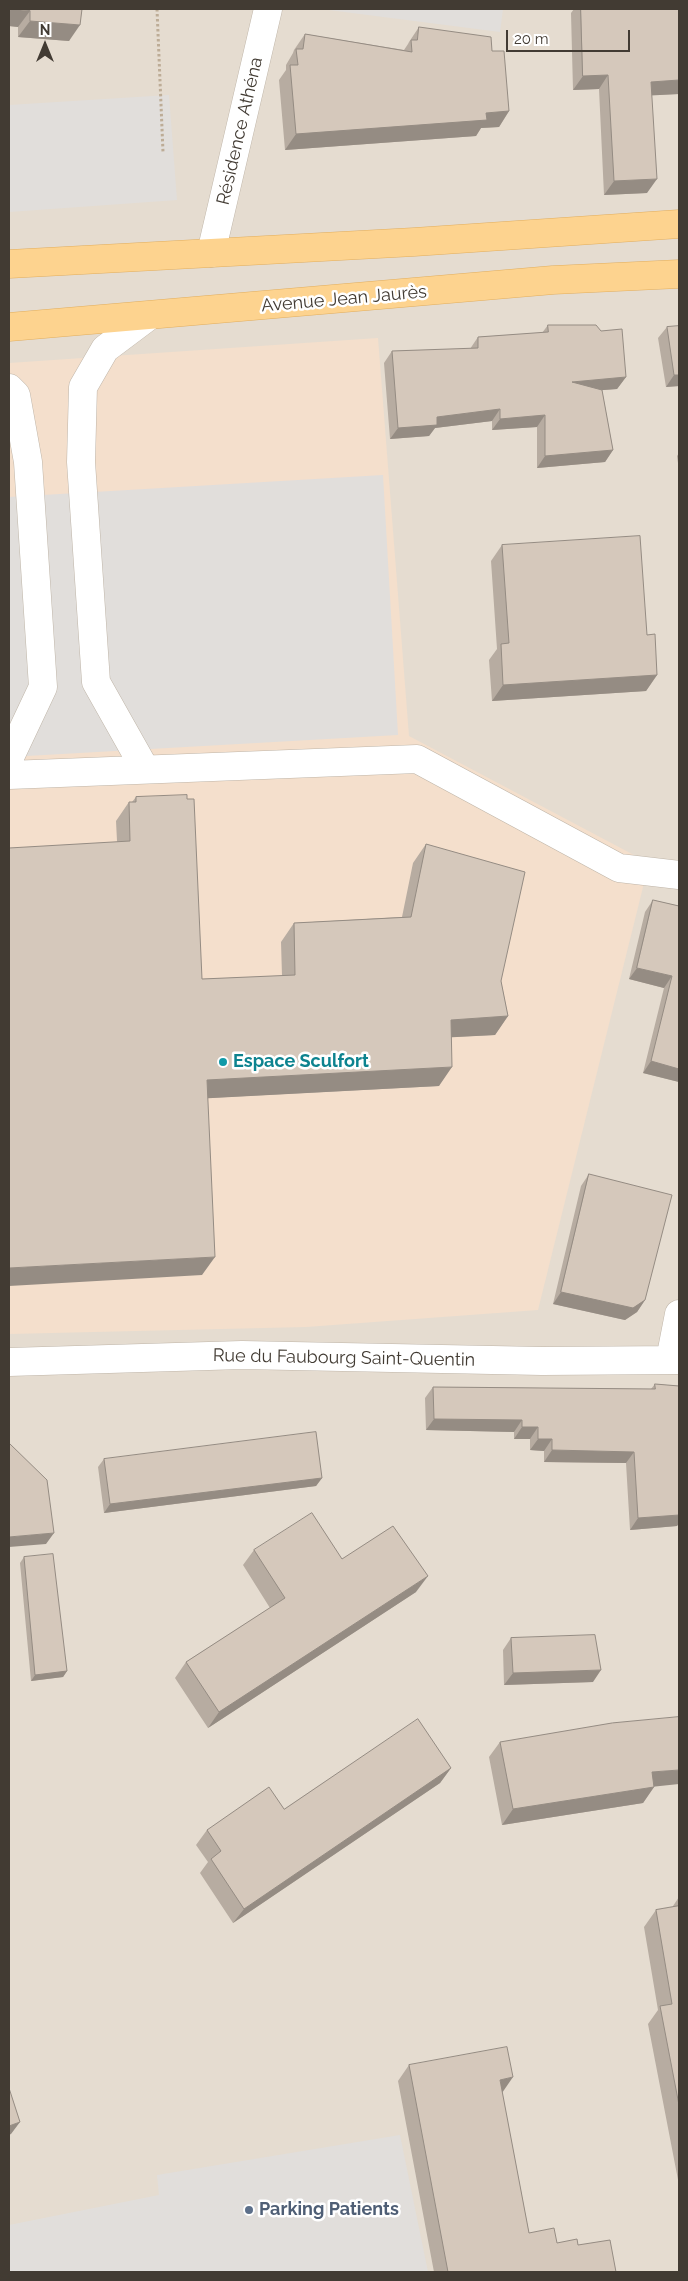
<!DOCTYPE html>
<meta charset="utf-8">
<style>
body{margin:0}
#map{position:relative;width:688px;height:2281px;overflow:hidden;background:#f1ebe2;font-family:Raleway,sans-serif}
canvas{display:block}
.frame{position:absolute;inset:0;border:10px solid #423b33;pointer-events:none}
.north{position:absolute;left:20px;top:20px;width:50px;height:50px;-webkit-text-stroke:4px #fff;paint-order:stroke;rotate:0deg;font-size:14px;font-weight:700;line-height:20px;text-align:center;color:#423b33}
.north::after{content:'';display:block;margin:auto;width:18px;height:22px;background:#423b33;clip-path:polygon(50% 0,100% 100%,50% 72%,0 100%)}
.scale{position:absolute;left:506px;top:30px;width:124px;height:22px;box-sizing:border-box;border:2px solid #423b33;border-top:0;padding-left:6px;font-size:15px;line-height:18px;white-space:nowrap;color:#423b33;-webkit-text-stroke:4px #fff;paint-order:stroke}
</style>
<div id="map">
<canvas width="688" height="2281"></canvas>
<div class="frame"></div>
<div class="north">N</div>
<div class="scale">20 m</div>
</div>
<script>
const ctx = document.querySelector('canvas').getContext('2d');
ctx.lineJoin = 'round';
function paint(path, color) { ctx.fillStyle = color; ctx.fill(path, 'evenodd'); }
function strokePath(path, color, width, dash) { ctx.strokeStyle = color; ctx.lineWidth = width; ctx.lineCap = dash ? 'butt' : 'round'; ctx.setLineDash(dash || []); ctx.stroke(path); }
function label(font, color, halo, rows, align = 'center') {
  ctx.font = font + ' Raleway,sans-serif'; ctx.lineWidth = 5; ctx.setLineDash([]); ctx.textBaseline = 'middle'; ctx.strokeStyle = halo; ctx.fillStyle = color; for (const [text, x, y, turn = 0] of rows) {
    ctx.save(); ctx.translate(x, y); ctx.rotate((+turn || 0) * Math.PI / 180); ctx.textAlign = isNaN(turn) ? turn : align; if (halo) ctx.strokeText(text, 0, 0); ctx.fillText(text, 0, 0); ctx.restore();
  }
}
const residential = new Path2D(`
 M9 9H679V2272H9Z`);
const commercial = new Path2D(`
 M378 338 409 736 649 863 538 1310 306 1327 9 1334V363Z`);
const parking = new Path2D(`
 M321 9H503L500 32Z
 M169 95 177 200 9 212V105Z
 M383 475 398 735 9 757V497Z
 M400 2135 428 2272H9V2225L159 2195 157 2175Z`);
const path = new Path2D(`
 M157 9 163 152`);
const minor = new Path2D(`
 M211 253 268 9
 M9 388 16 395 28 462 43 687 9 759
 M145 769 96 682 81 462 83 387 105 349 149 316
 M9 775 417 759 619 868 679 875
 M670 1360 679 1314
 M9 1362 242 1355 542 1361 679 1360`);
const major = new Path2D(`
 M9 264 414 242 679 224
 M9 327 553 280 679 274`);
const wall = new Path2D(`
 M9 9H82L69 41 18 37V27L9 26Z
 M574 9H679V94L652 95 647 193 604 195 599 89 573 90 571 13Z
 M419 27 492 51 509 111 499 127 481 128 476 136 285 150 279 80 286 70V65L293 53 294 50 305 34 404 50 408 44 409 42Z
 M548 325 626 377 617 389 602 390 613 450 605 462 537 468V427L492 430V421L435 428 429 436 390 439 384 363 392 351 470 349 478 337 542 333Z
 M667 327 679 386 666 387 658 338Z
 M679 453V470L677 456Z
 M502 545 647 635 657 675 646 691 492 701 489 660 497 649 491 561Z
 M136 797 202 979 282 976 281 942 294 923 402 917 413 863 426 844 501 981 508 1016 495 1035 451 1037 439 1086 208 1098 202 1275 117 841 116 821 129 802H132Z
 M653 900 679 906V1082L643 1073 664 988 629 979 645 912Z
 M589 1174 645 1300 637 1312 625 1320 553 1304 581 1186Z
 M655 1384 679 1386V1523L677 1526 630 1530 626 1463 544 1462V1451L530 1450V1439H514V1432L426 1430 425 1398 433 1387 651 1389Z
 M104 1459 322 1478 316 1486 104 1513 98 1467Z
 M254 1550 342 1559 416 1592 208 1728 175 1678 186 1662 270 1608 243 1565Z
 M24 1557 67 1671 63 1677 31 1681 20 1563Z
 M511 1638 593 1682 504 1685 503 1650Z
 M500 1742 654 1787 643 1803 502 1825 489 1757Z
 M451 1768 440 1783 233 1923 200 1873 208 1862 196 1845 207 1830 284 1809Z
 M679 1897V2185L648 2024 658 2010 644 1927 656 1910 673 1907V1906Z
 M409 2065 502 2092 529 2233 557 2243 616 2272H434L398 2081Z`);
const shadedWall = new Path2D(`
 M11 9 30 11 18 27 9 26V12Z
 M30 21 80 25 69 41 18 37Z
 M608 75 599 89 573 90 583 76Z
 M679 80V94L641 96 651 82Z
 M509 111 499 127 481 128 476 136 285 150 296 134 486 113Z
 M657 179 647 193 604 195 614 181Z
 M674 375H679V386L666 387Z
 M626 377 617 389 564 393 572 382Z
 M500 409 492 421 435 428 429 436 390 439 398 428 437 417Z
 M545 415 537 427 492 430 500 419Z
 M613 450 605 462 537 468 545 456Z
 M657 675 646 691 492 701 503 685Z
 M637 968 672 976 664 988 629 979Z
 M508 1016 495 1035 438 1038 451 1020Z
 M651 1061 679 1069V1082L643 1073Z
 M452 1067 439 1086 194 1099 207 1080Z
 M215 1257 202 1275 9 1286V1268Z
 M561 1292 645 1300 637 1312 625 1320 553 1304Z
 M434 1419 522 1420 514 1432 426 1430Z
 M522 1427H538L530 1439H514Z
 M538 1439H552L544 1451 530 1450Z
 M552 1450 634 1452 626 1463 544 1462Z
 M322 1478 316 1486 104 1513 110 1504Z
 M679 1515V1523L677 1526 630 1530 638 1518Z
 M54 1533 46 1544 9 1547V1537Z
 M428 1576 416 1592 208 1728 219 1712Z
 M601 1670 593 1682 504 1685 513 1673Z
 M67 1671 63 1677 31 1681 35 1675Z
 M451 1768 440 1783 233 1923 244 1909Z
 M679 1770V1784L641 1788 652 1772Z
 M654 1787 643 1803 502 1825 513 1809Z
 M513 2077 502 2093 500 2080Z
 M20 2122 11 2134 9 2135V2126Z`);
const building = new Path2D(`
 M11 9H82L80 25 30 21V11Z
 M581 9H679V80L651 82 657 179 614 181 608 75 583 76Z
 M419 27 491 37 492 51H504L509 111 486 113 487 120 296 134 290 65H298L296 49H303L305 34 412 52 411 40H417Z
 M548 325H596L601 331 622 329 626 377 572 382 602 390 613 450 545 456V415L500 419V409L437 417V425L398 428 392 351 478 348V337L548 332Z
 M679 326V375H674L667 327Z
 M640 536 647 635 655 634 657 675 503 685 501 644 509 643 502 545Z
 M187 795V799H194L202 979 295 975 294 923 411 917 426 844 525 872 501 981 508 1016 451 1020 452 1067 207 1080 215 1257 9 1268V848L130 841 129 802H136V797Z
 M653 900 679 906V1069L651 1061 672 976 637 968Z
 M589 1174 672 1195 645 1300 633 1308 561 1292Z
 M655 1384 679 1386V1515L638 1518 634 1452 552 1450V1439H538V1427H522V1420L434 1419 433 1387 655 1389Z
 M316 1432 322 1478 110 1504 104 1459Z
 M9 1443 47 1480 54 1533 9 1537Z
 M312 1513 342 1559 393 1526 428 1576 219 1712 186 1662 285 1598 254 1550Z
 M53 1554 67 1671 35 1675 24 1557Z
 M595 1635 601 1670 513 1673 511 1638Z
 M679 1717V1770L652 1772 654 1787 513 1809 500 1742 612 1723Z
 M418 1719 451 1768 244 1909 211 1859 221 1851 207 1830 269 1787 284 1809Z
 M679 1906V2105L660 2006 672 2004 656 1910Z
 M507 2047 513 2077 500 2080 529 2233 554 2228 557 2243 577 2239 578 2245 610 2240 616 2272H448L409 2065Z
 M9 2088 20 2122 9 2126Z`);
const markers = [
 [223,1062,5,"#0f9aa8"],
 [249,2210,5,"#5c6f8a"]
];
const streetNames = [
 ["Résidence Athéna",240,131,-77],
 ["Avenue Jean Jaurès",344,299,-5],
 ["Rue du Faubourg Saint-Quentin",344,1358,1]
];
const cultureNames = [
 ["Espace Sculfort",233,1062]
];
const serviceNames = [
 ["Parking Patients",259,2210]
];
paint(residential, '#e5dcd0');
paint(commercial, '#f4dfcc');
paint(parking, '#e1dedb');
strokePath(minor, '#bfb5a8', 29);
strokePath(major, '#e1ae5f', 29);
strokePath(path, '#bdac96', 3, [2.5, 2.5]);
strokePath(minor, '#fff', 28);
strokePath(major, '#fdd38f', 28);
paint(wall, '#b7aca1');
paint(shadedWall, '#958c83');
paint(building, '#d5c8bb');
strokePath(building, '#958c83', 1);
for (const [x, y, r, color] of markers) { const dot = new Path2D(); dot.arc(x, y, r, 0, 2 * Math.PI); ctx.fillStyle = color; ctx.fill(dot); strokePath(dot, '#fff', 2); }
label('18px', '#423b33', '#fff', streetNames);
label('bold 18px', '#0d838f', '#fff', cultureNames, 'left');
label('bold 18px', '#4e5e75', '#fff', serviceNames, 'left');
</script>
